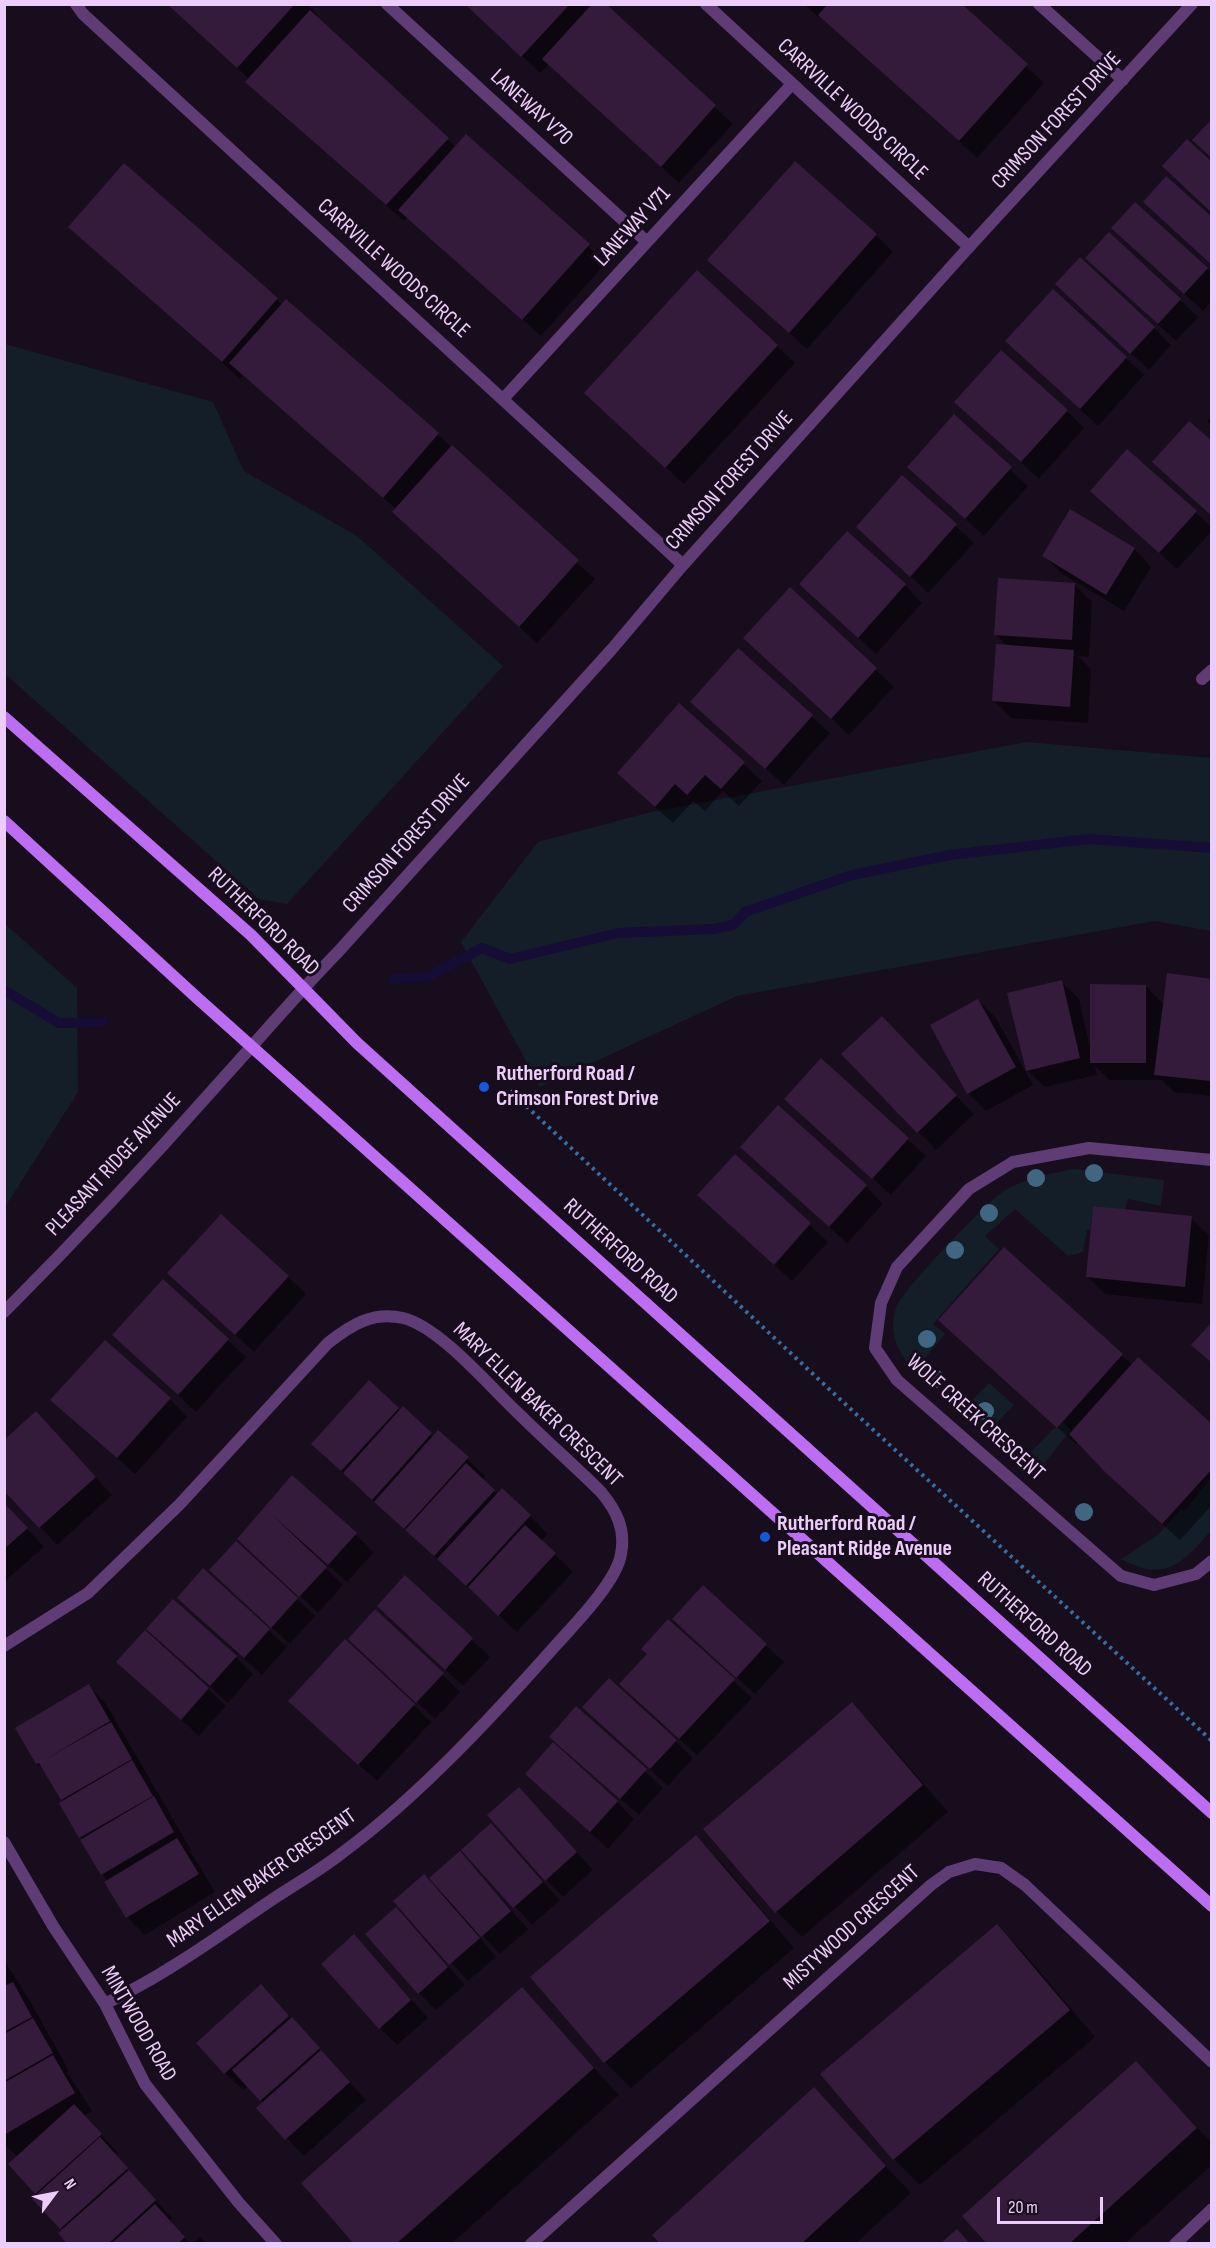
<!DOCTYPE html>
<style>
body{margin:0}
#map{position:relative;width:1216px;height:2248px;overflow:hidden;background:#180d1c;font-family:"Sofia Sans Condensed",sans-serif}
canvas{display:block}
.frame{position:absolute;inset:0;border:6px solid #eccdfa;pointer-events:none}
.north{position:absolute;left:24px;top:2164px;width:60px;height:60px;-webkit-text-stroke:4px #180d1c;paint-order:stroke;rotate:58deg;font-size:16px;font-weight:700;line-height:24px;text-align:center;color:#eccdfa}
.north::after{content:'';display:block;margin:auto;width:21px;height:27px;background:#eccdfa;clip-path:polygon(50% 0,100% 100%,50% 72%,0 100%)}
.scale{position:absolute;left:997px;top:2197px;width:106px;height:27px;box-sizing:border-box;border:3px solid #eccdfa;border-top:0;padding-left:8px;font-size:18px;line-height:21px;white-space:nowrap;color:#eccdfa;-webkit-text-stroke:4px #180d1c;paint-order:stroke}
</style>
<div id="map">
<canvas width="1216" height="2248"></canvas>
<div class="frame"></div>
<div class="north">N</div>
<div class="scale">20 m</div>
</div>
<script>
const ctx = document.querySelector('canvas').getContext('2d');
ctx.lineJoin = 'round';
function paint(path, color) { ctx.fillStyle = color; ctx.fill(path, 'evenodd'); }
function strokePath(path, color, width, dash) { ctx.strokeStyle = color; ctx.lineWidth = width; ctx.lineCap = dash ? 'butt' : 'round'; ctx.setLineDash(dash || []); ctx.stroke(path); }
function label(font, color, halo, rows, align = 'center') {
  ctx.font = font + ' "Sofia Sans Condensed",sans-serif'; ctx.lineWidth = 6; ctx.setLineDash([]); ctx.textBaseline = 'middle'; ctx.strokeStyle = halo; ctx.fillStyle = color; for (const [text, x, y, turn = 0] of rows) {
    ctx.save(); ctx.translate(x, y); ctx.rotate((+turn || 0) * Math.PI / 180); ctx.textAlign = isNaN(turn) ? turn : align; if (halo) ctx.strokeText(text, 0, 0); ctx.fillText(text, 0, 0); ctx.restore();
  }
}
const green = new Path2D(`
 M5 344 213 402 244 471 357 536 503 666 287 904 259 899 5 674Z
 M1027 742 1211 758V931L1155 921 737 996 540 1087 461 942 538 842 651 812Z
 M5 924 77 988 78 1092 5 1207Z
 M1074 1169 1164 1180 1161 1206 1128 1199 1125 1210 1093 1206 1090 1230H1087L1083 1252 1068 1256 1015 1209 985 1236 999 1249 933 1324 945 1334 915 1370C897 1353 888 1332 896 1308 902 1290 983 1206 1001 1193 1023 1178 1049 1174 1074 1169Z
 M989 1383 1014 1405 986 1434 961 1412Z
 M1063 1422 1071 1430 1033 1477 1015 1462 1023 1453 1031 1452 1054 1428H1057Z
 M1211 1477V1531C1183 1563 1165 1583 1121 1559L1158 1535 1181 1509 1185 1511Z`);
const shadow = new Path2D(`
 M168 4H307L318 16 316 18 456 147 466 136 606 263 541 336 408 217 404 221 264 99 247 82 249 79Z
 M466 4H604L733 124 679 183 549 64 540 73Z
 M804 4H959L1044 83 977 158 820 15 818 17Z
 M70 227 277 299 282 305 286 301 438 435 595 579 537 643 411 529 396 509 243 375 240 379Z
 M1113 228 1207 269 1212 273V301L1203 311Z
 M876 235 893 252 807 349 709 260Z
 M1105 275 1180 300 1198 317 1176 341Z
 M1074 302 1154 328 1171 345 1149 370Z
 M1007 341 1126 358 1144 375 1098 426Z
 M777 346 795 363 684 484 603 410Z
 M1067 411 1084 428 1039 479 973 419Z
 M954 417 1028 486 984 536 926 484Z
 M1212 417V426L1207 421Z
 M902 477 974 543 928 593 858 527Z
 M1110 508 1195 512 1212 528V531L1177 569Z
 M1134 549 1151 567 1124 611 1061 573 1044 556Z
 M801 584 905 585 922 603 876 654Z
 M1075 585 1092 602 1089 657 1078 656 1091 669 1088 723 1011 718 994 701 1008 647 995 634Z
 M790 589 894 687 849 735 745 638Z
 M738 650 830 733 784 785 692 702Z
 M679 706 762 781 739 806 723 791 705 811 693 801 673 823 636 790Z
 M1212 980V1096L1174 1092 1162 1080H1109L1095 1066 1097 1075 1045 1087 1027 1070 1061 981 1079 999 1090 1047 1146 986 1164 1005Z
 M978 1000 996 1018 1033 1085 986 1111 968 1093 932 1026Z
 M899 1036 974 1114 936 1150 844 1055Z
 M821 1060 926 1156 891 1195 804 1116Z
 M735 1156 828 1242 792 1281 717 1213Z
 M759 1164 866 1186 883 1204 847 1243Z
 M1191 1218 1209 1235 1202 1304 1105 1294 1087 1277Z
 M1004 1249 1132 1365 1212 1426V1505L1180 1540 1124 1490 1078 1442 1076 1444 958 1338Z
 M169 1273 288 1277 306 1294 254 1352Z
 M164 1281 246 1357 196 1412 132 1353Z
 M369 1382 401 1411 403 1408 434 1437 439 1432 485 1476 482 1480 498 1495 502 1490 530 1516 548 1534 541 1541 573 1572 517 1632 330 1461Z
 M170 1399 187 1417 135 1474 52 1400Z
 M53 1431 112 1495 57 1545 4 1488Z
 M292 1477 374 1552 347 1582 314 1553 312 1555 343 1585 318 1613 239 1539Z
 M4 1503 44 1547 4 1582Z
 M203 1570 287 1647 262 1675 196 1615Z
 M405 1577 490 1657 463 1686 396 1624Z
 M228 1587 297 1599 315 1616 290 1644Z
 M703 1587 784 1662 755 1694 691 1636Z
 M668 1621 752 1698 697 1755 638 1702 648 1654Z
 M166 1647 236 1657 253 1674 228 1703Z
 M367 1656 442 1674 460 1692 435 1719Z
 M118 1662 205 1686 226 1706 199 1736Z
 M89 1686 106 1704 191 1850 189 1851 194 1857 215 1892 145 1935 127 1917 108 1881 102 1874 61 1803 64 1801 47 1773 37 1764 17 1729Z
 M852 1704 877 1730 948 1812 802 1937 776 1911Z
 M414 1705 431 1722 377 1781 307 1718Z
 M584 1707 675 1741 693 1758 668 1786Z
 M576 1708 663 1788 639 1815 569 1754Z
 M527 1774 617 1802 634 1819 608 1849Z
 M519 1789 593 1870 563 1897 546 1880Z
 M491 1825 560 1900 532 1925 463 1850Z
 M696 1837 722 1863 794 1948 631 2088 605 2062 532 1977Z
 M460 1853 528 1929 500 1954 475 1928 473 1929 496 1957 468 1981 396 1901 424 1876 444 1896Z
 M396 1909 465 1985 436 2010 419 1993Z
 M997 1926 1023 1952 1095 2037 920 2185 894 2159 822 2074Z
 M353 1936 428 2018 397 2045 380 2028Z
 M4 1960 30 2001 69 2071 67 2072 92 2111 84 2116 118 2153 114 2155 172 2218 170 2221 190 2244H69L64 2230 34 2199 38 2195 10 2164 18 2157 4 2144Z
 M261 1986 366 2100 304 2156 258 2108 264 2103 248 2086 243 2090 225 2073Z
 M522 1989 619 2095 451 2244H356Z
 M1136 2063 1212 2143V2165L1124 2244H989Z
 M814 2089 911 2193 855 2244H662Z
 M200 2237 207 2244H192Z`);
const stream = new Path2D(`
 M393 979 429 976 482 948 510 959 618 933 713 929 733 925 745 912 852 875 950 855 1089 839 1212 848
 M4 990 59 1023 103 1022`);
const building = new Path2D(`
 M167 4H295L237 68Z
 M465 4H570L521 57Z
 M592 4H606L716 105 661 167 542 59Z
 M828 4H962L1028 64 959 141 818 15Z
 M310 10 449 138 386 205 245 82Z
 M1212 119V158L1192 140Z
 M466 134 590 244 522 320 398 210Z
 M1187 139 1212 162V213L1162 166Z
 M795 161 877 234 789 333 707 260Z
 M124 163 278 298 222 362 68 227Z
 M1166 176 1212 217V265L1143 202Z
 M1135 202 1208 268 1184 294 1111 228Z
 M1109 232 1181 299 1158 324 1085 258Z
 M1080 257 1155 327 1130 354 1055 284Z
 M697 270 778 345 665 468 584 393Z
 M1053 289 1127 357 1080 409 1005 341Z
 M286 299 439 433 383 498 229 363Z
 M1001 350 1068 410 1021 462 954 402Z
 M954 414 1012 467 965 519 907 467Z
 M1189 421 1212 441V516L1152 462Z
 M452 445 579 560 519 627 392 512Z
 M1127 449 1197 511 1159 553 1090 491Z
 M902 475 957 524 910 577 856 527Z
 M1070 509 1135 548 1106 595 1042 556Z
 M847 531 906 584 858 638 799 584Z
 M998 578 1075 583 1072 640 994 635Z
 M790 587 877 668 831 719 743 638Z
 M996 644 1074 650 1070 707 992 701Z
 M738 648 813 715 765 769 690 702Z
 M679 703 745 762 721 789 705 775 687 795 675 784 655 807 617 773Z
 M1167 973 1212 979 1211 1081 1154 1075Z
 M1062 980 1080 1058 1026 1071 1007 993Z
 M1090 984 1146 985V1063H1090Z
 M978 999 1016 1067 967 1094 930 1025Z
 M882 1016 957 1095 917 1133 841 1054Z
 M821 1058 909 1138 872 1179 784 1099Z
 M778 1105 867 1185 829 1227 740 1147Z
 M735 1154 811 1223 774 1265 697 1195Z
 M1093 1206 1192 1216 1185 1287 1086 1277Z
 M221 1214 289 1276 235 1335 167 1273Z
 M1004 1247 1123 1354 1057 1428 938 1320Z
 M163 1279 229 1339 178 1395 112 1335Z
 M1212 1322V1363L1191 1345Z
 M105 1340 171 1398 117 1458 50 1400Z
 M1138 1357 1212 1424V1469L1162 1524 1105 1472 1069 1434Z
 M369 1380 399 1408 341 1471 311 1444Z
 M403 1406 432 1433 372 1500 343 1473Z
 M36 1411 96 1477 39 1528 4 1491V1440Z
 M438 1430 469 1457 404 1529 374 1502Z
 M466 1463 495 1490 434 1556 405 1530Z
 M292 1475 357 1533 328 1565 271 1514 327 1567 299 1597 237 1539Z
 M502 1488 531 1515 466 1586 437 1559Z
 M4 1503 28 1528 4 1549Z
 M525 1525 556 1553 498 1616 468 1587Z
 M236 1541 298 1598 271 1628 209 1570Z
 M203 1568 270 1629 244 1658 177 1598Z
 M405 1575 473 1638 445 1670 377 1606Z
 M703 1585 767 1644 736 1678 672 1619Z
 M173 1599 237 1656 210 1686 146 1629Z
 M375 1609 444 1673 416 1703 348 1639Z
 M668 1619 735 1679 679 1739 619 1684 647 1654 641 1649Z
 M145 1630 209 1688 181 1720 116 1662Z
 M345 1639 415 1704 358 1765 288 1701Z
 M609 1678 677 1740 650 1769 582 1707Z
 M89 1684 110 1721 44 1760 111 1722 132 1759 61 1800 39 1763 36 1764 15 1728Z
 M852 1702 923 1785 775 1913 703 1829Z
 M576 1706 647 1769 620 1799 549 1737Z
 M553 1742 618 1801 590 1832 525 1774Z
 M132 1760 153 1796 79 1838 59 1803Z
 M519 1787 577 1852 545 1881 487 1815Z
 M154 1796 174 1832 101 1875 80 1840Z
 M491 1823 543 1882 513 1908 461 1850Z
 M696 1835 770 1921 604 2063 530 1977Z
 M177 1838 199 1874 126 1918 104 1882Z
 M460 1851 511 1911 481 1937 429 1878Z
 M424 1874 480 1938 449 1965 393 1901Z
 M396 1907 448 1967 418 1994 365 1934Z
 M997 1924 1070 2010 893 2160 820 2074Z
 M354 1934 411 2000 379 2029 321 1964Z
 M13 1982 32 2017 4 2032V1986Z
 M261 1984 289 2016 224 2074 196 2043Z
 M522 1987 594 2068 396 2244H354L301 2183Z
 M292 2017 320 2048 260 2101 232 2070Z
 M33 2018 53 2053 4 2081V2034Z
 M321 2050 350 2082 285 2140 256 2108Z
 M53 2055 75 2093 4 2135V2083Z
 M1136 2061 1197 2128 1069 2244H987L962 2216Z
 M814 2087 886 2166 801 2244H660L652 2235Z
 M74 2104 102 2134 35 2194 8 2164Z
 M100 2137 128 2168 60 2229 32 2199Z
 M129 2170 156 2200 108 2244H67L58 2233Z
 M155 2204 185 2237 177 2244H111Z
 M957 2229 970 2244H940Z`);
const path = new Path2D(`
 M510 1091 843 1402 1212 1741`);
const minor = new Path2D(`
 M76 4 83 14 683 565
 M387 4 647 242
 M706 4 969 247
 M1039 4 1123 80
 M504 398 792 84
 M1202 679 1212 670
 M1212 1160 1089 1148 1013 1162 969 1189 897 1267 881 1303 875 1348 897 1380 1121 1576 1154 1585 1196 1574 1212 1561
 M4 1646 88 1593 180 1504 328 1343C351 1325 373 1311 403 1318 440 1327 490 1387 518 1413 545 1440 574 1465 601 1492 616 1510 626 1529 621 1554 617 1581 575 1624 556 1645 492 1717 419 1796 342 1853 319 1871 294 1885 270 1901 236 1924 203 1948 168 1969 148 1982 126 1993 105 2004
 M4 1842 53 1926 105 2004 145 2084 239 2203 276 2244
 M531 2244 931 1885 949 1872 975 1864 1001 1868 1025 1885 1212 2062
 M1175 2244 1212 2209`);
const tertiary = new Path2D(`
 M4 1312C78 1238 149 1162 218 1084 258 1040 296 995 338 952L612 649 683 565 969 247 1192 4`);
const secondary = new Path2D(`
 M4 717 251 935 357 1043 480 1154 1212 1813
 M4 821 195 996 1212 1906`);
const trees = [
 [1094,1173],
 [1036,1178],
 [989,1213],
 [955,1250],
 [927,1339],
 [936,1379],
 [985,1411],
 [1022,1459],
 [1084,1512]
];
const markers = [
 [484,1087,6,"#1558df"],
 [765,1537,6,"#1558df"]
];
const streetNames = [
 ["LANEWAY V70",531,108,42],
 ["CARRVILLE WOODS CIRCLE",852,110,43],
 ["CRIMSON FOREST DRIVE",1057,121,-47],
 ["LANEWAY V71",633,227,-47],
 ["CARRVILLE WOODS CIRCLE",393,269,42],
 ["CRIMSON FOREST DRIVE",730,481,-48],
 ["CRIMSON FOREST DRIVE",407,844,-48],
 ["RUTHERFORD ROAD",263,922,44],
 ["PLEASANT RIDGE AVENUE",114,1165,-47],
 ["RUTHERFORD ROAD",620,1252,42],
 ["MARY ELLEN BAKER CRESCENT",537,1405,44],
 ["WOLF CREEK CRESCENT",975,1418,42],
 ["RUTHERFORD ROAD",1034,1625,42],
 ["MARY ELLEN BAKER CRESCENT",262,1879,-35],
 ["MISTYWOOD CRESCENT",852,1928,-42],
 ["MINTWOOD ROAD",138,2024,60]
];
const poiNames = [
 ["Rutherford Road /",496,1074],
 ["Crimson Forest Drive",496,1099],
 ["Rutherford Road /",777,1524],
 ["Pleasant Ridge Avenue",777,1549]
];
paint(green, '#131e29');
paint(shadow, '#0007');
strokePath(stream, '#150d36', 10);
paint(building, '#341b3c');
strokePath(path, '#386da4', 4, [3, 4.5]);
strokePath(minor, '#603c77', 12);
strokePath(tertiary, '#603c77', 12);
strokePath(secondary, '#bc6df2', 12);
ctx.fillStyle = '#406681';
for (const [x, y] of trees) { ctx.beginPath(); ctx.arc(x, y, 9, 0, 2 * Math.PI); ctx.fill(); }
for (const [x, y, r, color] of markers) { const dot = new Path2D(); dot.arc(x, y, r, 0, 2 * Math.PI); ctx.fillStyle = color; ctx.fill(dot); strokePath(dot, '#180d1c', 2); }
label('22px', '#eccdfa', '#180d1c', streetNames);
label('bold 22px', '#eccdfa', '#180d1c', poiNames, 'left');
</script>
